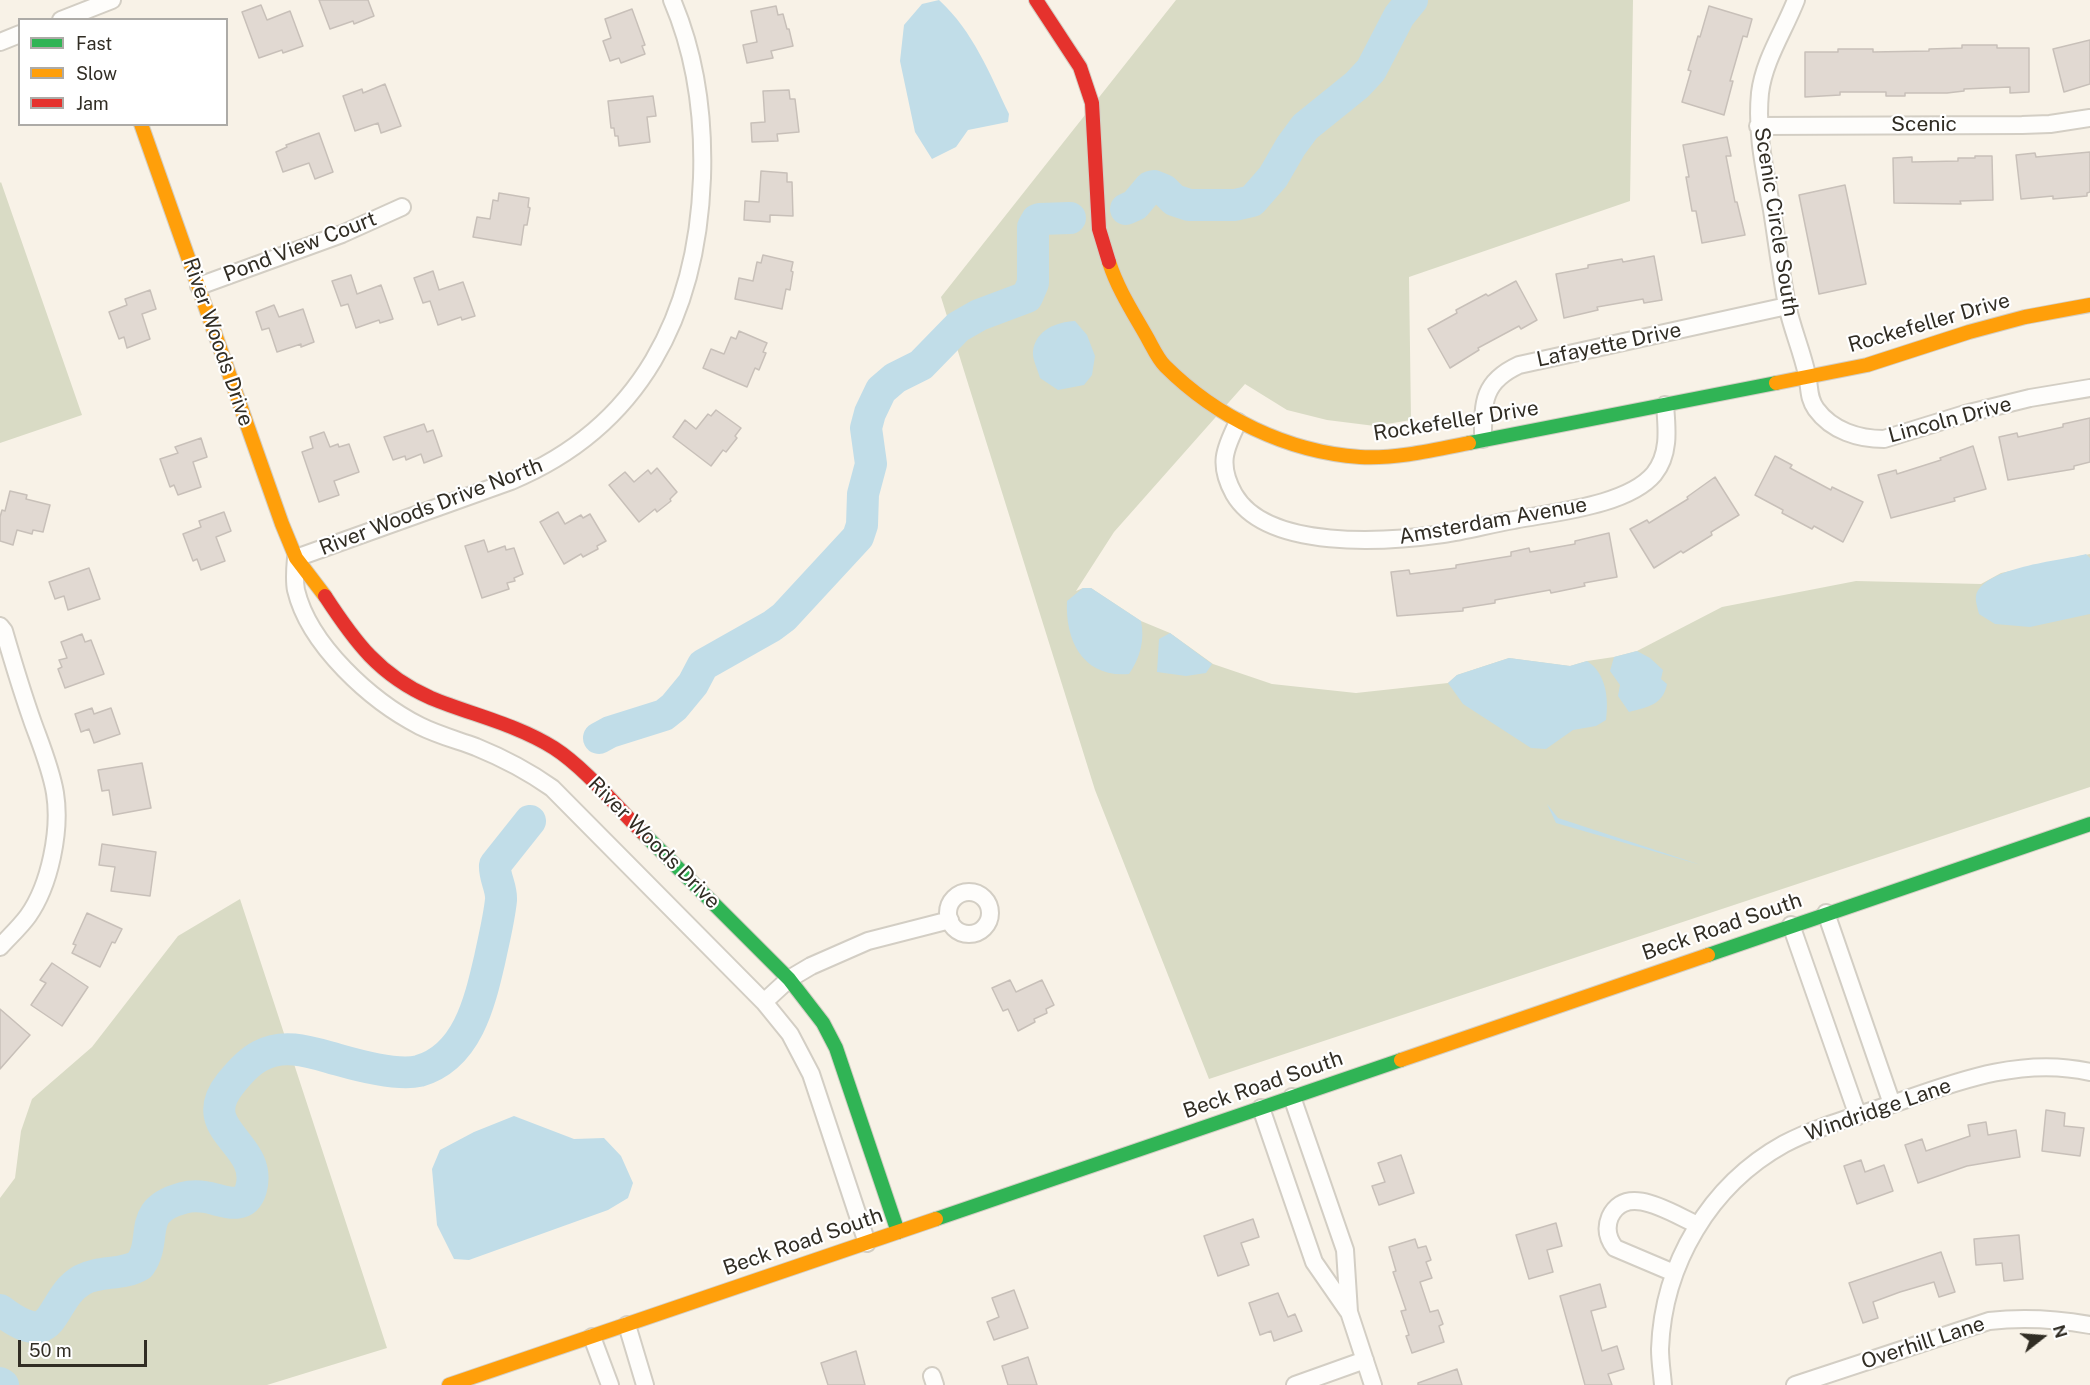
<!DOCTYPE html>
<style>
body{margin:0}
#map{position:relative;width:2090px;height:1385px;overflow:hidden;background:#f8f2e7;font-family:"Public Sans",sans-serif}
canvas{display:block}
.legend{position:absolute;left:18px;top:18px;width:210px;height:108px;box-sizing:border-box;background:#fff;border:2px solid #adaba7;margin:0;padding:8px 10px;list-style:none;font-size:18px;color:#312d24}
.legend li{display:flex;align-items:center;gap:12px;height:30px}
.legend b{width:30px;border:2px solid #adaba7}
.north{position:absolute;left:2012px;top:1307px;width:60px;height:60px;-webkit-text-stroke:4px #fff;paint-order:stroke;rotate:73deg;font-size:16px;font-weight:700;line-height:24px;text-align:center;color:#312d24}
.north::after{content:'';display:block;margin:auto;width:21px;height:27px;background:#312d24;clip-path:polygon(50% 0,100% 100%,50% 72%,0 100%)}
.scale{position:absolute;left:18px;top:1340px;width:129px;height:27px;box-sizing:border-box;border:3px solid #312d24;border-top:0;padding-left:8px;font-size:18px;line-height:21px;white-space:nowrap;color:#312d24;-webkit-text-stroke:4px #fff;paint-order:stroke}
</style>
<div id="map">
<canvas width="2090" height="1385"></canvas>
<ul class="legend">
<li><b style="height:8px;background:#30b455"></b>Fast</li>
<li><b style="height:8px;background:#ff9f0a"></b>Slow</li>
<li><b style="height:8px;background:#e5322d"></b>Jam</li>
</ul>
<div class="north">N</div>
<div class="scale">50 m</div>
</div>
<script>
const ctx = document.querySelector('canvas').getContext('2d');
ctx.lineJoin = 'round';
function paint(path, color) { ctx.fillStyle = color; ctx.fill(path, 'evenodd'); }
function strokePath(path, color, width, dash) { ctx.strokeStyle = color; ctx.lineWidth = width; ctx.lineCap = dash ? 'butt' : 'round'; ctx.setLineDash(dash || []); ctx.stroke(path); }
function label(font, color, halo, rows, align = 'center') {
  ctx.font = font + ' "Public Sans",sans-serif'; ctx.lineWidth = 4.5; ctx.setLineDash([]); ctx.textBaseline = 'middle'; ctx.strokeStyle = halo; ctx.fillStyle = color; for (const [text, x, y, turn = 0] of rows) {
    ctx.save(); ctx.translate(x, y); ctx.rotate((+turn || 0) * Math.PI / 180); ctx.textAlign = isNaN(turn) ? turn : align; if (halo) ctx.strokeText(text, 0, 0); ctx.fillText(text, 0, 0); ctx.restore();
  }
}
const green = new Path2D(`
 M1176 0H1633L1630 201 1409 277 1411 420 1375 426 1327 420 1287 410 1245 384 1114 532 1076 591 1083 588H1091L1141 621 1170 633 1213 664 1272 684 1356 693 1448 683 1457 675 1509 658 1570 666 1587 661 1614 657 1637 651 1722 607 1856 581 1981 584 2001 573 2090 554V787L1209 1079 1095 790 941 297Z
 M1 182 82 415 0 443V183Z
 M240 899 387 1348 267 1385H0V1198L15 1178 21 1131 32 1099 92 1047 178 936Z`);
const water = new Path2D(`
 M939 0C973 31 990 74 1009 114L1008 122 968 130 956 147 932 159 915 132 900 61 904 25 922 4Z
 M1075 321 1087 335 1095 356 1092 375 1084 385 1058 390 1040 378C1038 370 1032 359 1033 351 1036 330 1056 322 1075 321Z
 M2086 554 2090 558V614L2030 627 1995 624 1979 614C1978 609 1975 601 1976 596 1982 567 2061 561 2086 554Z
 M1083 588H1091L1141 621C1145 640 1140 658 1129 674 1084 678 1065 642 1067 601Z
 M1170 633 1212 664 1206 673 1186 676 1157 672 1159 639Z
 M1637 651 1650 658 1663 670 1661 679 1667 684C1663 705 1648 707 1629 712L1618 696 1620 685 1610 671 1614 657Z
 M1509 658 1570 666 1587 661C1606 673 1609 698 1606 720L1596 726 1573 730 1546 749 1531 748 1463 704 1448 683 1457 675Z
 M1547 804 1558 818 1701 865 1556 823Z
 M514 1116 574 1139 604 1138 621 1156 633 1183 628 1198 608 1210 469 1260 454 1259 437 1225 432 1169 440 1150 474 1132Z`);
const river = new Path2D(`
 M1126 209 1135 205 1150 187 1154 186 1164 190 1174 200 1189 205H1235L1252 201 1273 177 1291 146 1305 127 1357 85 1371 70 1399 16 1412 0
 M599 738 610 732 664 715 674 707 693 684 703 665 772 626 784 617 858 537 862 525 863 494 871 464 866 428 870 413 881 390 895 378 921 365 958 327 979 315 1027 297 1033 283V227L1037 220 1040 219 1070 218
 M0 1310C59 1355 47 1300 82 1280 100 1270 122 1276 140 1265 159 1237 135 1211 183 1198 190 1196 198 1196 205 1197 221 1199 244 1213 251 1189 264 1143 193 1131 230 1084 238 1074 248 1062 260 1056 285 1042 313 1053 339 1060 360 1066 398 1076 419 1071 468 1057 480 1001 490 958 494 939 499 919 501 900 502 888 494 877 495 865L530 821
 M0 1383 3 1385`);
const building = new Path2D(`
 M319 0H368L374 16 354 24 353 21 330 29Z
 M261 5 267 20 290 11 303 46 283 53 282 50 259 58 242 12Z
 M776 6 778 15 783 14 787 29H789L793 46 771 51 773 58 747 63 743 45 757 42 751 11Z
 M1709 6 1752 19 1747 37 1743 36 1730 81H1733L1724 115 1682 102 1691 71 1688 70 1698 36 1700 37Z
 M632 9 645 45 642 46 645 54 621 63 619 58 610 61 603 41 611 38 605 19Z
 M2090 40V84L2064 92 2053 49Z
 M1962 45H1997V48H2029V92L2010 93V87L1964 89V91L1947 93H1905V96H1886V92H1840V95L1805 97V52H1838V49H1873V52L1929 51V49L1962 48Z
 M385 84 401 126 381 133 378 123 355 131 343 96 362 89 363 93Z
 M789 90 790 99H795L799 132 777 134 778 141 752 142 751 123 765 122 763 91Z
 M653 96 656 116 647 117 650 142 619 146 618 136H615L614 128H611L608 101Z
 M319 133 333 172 315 179 309 163 283 172 276 152 287 147 286 145Z
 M1727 137 1731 156H1726L1735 202H1737L1745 235 1702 243 1696 211H1692L1686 177H1689L1683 145Z
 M2090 152V192L2087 193V196L2053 199V196L2021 199 2016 155 2035 153 2036 157Z
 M1975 156H1992L1993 200 1960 201 1961 204 1894 203 1893 158 1912 157V162L1958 161V158H1975Z
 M761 171 787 173V182H792L793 216 770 215V222L744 220 745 201 759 202Z
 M1845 185 1866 284 1819 294 1799 195Z
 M499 193 529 198 528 207 530 208 527 225H524L521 245 473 237 477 217 490 219 493 200 498 201Z
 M763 255 793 262 791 271 793 272 790 290 786 289 782 309 735 299 739 278 753 281 757 262 761 263Z
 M1654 256 1662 300 1644 303 1643 299 1597 307 1598 310 1564 318 1556 274 1588 268V265L1622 259 1623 262Z
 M433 271 439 290 463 282 475 316 462 320 461 317 438 325 430 301 423 303 414 278Z
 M351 275 357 294 381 285 393 319 380 323 379 320 356 328 348 304 341 306 332 281Z
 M1516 281 1537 320 1521 329 1519 326 1478 348 1479 350 1450 368 1428 329 1457 313 1456 310 1486 294 1488 296Z
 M150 290 156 309 142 314 150 339 127 348 124 337 119 339 109 312 127 305 125 299Z
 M274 305 279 317 303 309 314 342 301 347V344L277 352 269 328 262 330 256 312Z
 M739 331 767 343 763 352 766 353 759 370 755 368 747 387 703 368 711 349 724 354 731 337 736 339Z
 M716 410 741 428 735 436 737 438 726 452 723 450 711 466 673 437 685 420 696 429 708 414 711 416Z
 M2090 418V462L2074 466V469L2008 480 1999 437 2017 433 2018 437 2063 427V424Z
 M424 424 427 432 433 430 442 456 424 463 421 454 406 460 405 456 393 460 384 437Z
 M324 432 330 447 338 444 339 447 349 444 359 472 334 481 339 495 319 502 302 452 313 448 310 437Z
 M201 438 207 457 193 462 201 487 178 495 174 485 170 487 160 459 178 453 175 447Z
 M1973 446 1986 489 1954 498 1955 501 1891 518 1878 475 1896 470 1897 474 1941 460 1940 458Z
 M1775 456 1792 465 1790 468 1831 490 1832 487 1863 502 1843 542 1814 526 1812 529 1782 513 1783 510 1755 495Z
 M657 468 677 492 670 499 671 501 657 512 655 509 639 522 609 485 625 472 634 482 648 470 651 474Z
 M1715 477 1739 515 1711 532 1712 535 1683 553 1681 551 1654 568 1630 529 1647 520 1649 523 1688 499 1687 497Z
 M10 491 27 495 26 499 50 505 43 532 33 530 32 534 17 530 13 545 0 541V517L2 510 5 511Z
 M224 512 231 531 216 537 225 561 201 570 197 559 193 561 183 534 201 527 199 521Z
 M558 512 565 524 581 515 583 518 590 514 606 541 597 546 598 549 583 557 581 554 564 564 540 522Z
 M1609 533 1617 577 1584 583 1585 586 1551 593 1550 590 1495 600V603L1463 608V611L1397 616 1391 572 1409 570 1410 574 1456 568V565L1511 556V552L1529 548 1530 552 1575 544V541Z
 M484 540 488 552 505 546 506 550 514 548 523 574 514 578 515 581 507 583 509 589 482 598 465 546Z
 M89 568 100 599 68 610 64 596 55 599 49 582Z
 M82 634 85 642 91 640 104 674 65 688 58 669 62 667 59 660 67 658 61 642Z
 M92 708 94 714 111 708 120 734 94 743 89 729 81 732 75 714Z
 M142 763 151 808 113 815 109 790 102 791 98 770Z
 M102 844 156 852 150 896 111 891 115 867 99 865Z
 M87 913 122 929 115 943 112 942 100 967 72 953 76 945 73 944Z
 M52 963 88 987 62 1026 31 1005 46 983 40 980Z
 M1010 980 1016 992 1042 980 1054 1005 1046 1009 1047 1013 1034 1019 1035 1022 1018 1031 1008 1009 1003 1011 992 988Z
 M0 1009 30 1035 0 1069Z
 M2046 1110 2065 1113 2064 1126 2084 1128 2080 1156 2042 1151Z
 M1986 1122 1988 1135 2016 1130 2020 1157 1967 1166 1918 1183 1905 1145 1922 1139 1926 1151 1970 1136 1968 1125Z
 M1401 1155 1414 1193 1379 1205 1372 1186 1385 1182 1378 1163Z
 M1861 1160 1865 1172 1884 1165 1893 1191 1857 1204 1844 1166Z
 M1253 1219 1259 1237 1241 1243 1249 1265 1218 1276 1204 1236Z
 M1556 1223 1562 1246 1547 1250 1553 1272 1529 1279 1516 1235Z
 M2019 1235 2023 1279 2004 1281 2002 1263 1976 1265 1974 1239Z
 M1415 1239 1418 1248 1426 1246 1431 1260 1426 1262 1432 1278 1420 1282 1430 1312 1438 1310 1443 1324 1439 1326 1444 1342 1412 1353 1406 1336 1409 1335 1401 1311 1406 1310 1393 1272 1396 1271 1389 1247Z
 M1941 1252 1955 1292 1939 1297 1934 1282 1900 1292 1873 1302 1878 1318 1863 1323 1849 1283Z
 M1600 1284 1606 1307 1591 1311 1602 1351 1617 1346 1624 1369 1608 1374 1612 1385H1585L1560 1296Z
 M1014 1290 1028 1328 994 1340 987 1322 999 1317 992 1298Z
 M1278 1293 1288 1317 1295 1314 1302 1331 1274 1341 1271 1331 1260 1335 1249 1303Z
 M856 1351 865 1385H828L821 1363Z
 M1028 1357 1037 1385H1008L1002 1366Z
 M1457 1369 1462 1385H1418V1383Z`);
const street = new Path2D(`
 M672 0C696 56 704 117 702 178 697 314 641 427 511 481L296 558C295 569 294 580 296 590 309 645 371 701 420 726 438 735 457 740 476 747 503 758 528 771 552 788L764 1002 790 1034 811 1074 867 1243
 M1796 0C1784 31 1764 60 1760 93 1756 134 1765 171 1772 210 1777 242 1781 274 1787 305 1792 329 1802 351 1807 375 1810 388 1808 398 1816 409 1832 431 1859 439 1884 439L1965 414 2030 398 2090 388
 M61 20 112 0
 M0 42 20 34
 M1758 126 2022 125 2050 124 2090 118
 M199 286 342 234 402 207
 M1238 422C1224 450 1218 465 1234 494 1267 551 1387 542 1443 534 1466 531 1490 524 1514 520 1553 512 1627 506 1654 474 1670 454 1667 429 1665 405
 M1483 439C1483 403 1482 382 1519 365L1787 306
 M0 626 4 631C13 662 22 692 33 723 41 745 51 769 55 793 61 830 50 885 28 916 20 927 9 937 0 947
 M948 913a21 21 0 1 1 42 0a21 21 0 1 1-42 0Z
 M1826 913 1892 1104
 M1791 925 1858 1116
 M764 1002 789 979 811 966 868 941 950 920
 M1292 1097 1345 1250 1349 1312 1373 1385
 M1261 1108 1314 1262 1348 1311
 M1674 1273 1615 1248C1608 1239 1605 1229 1610 1217 1627 1182 1672 1214 1698 1225
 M627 1325 645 1385
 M592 1337 610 1385
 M932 1376 935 1385
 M1295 1385 1365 1360
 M1663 1385C1662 1373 1660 1361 1660 1349 1663 1264 1710 1185 1784 1144 1820 1125 1865 1114 1904 1100 1963 1079 2026 1057 2090 1072
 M1795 1385 1989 1321C2023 1317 2056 1319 2090 1325`);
const fast = new Path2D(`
 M1469 443 1776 383
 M643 833 789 979 823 1023 836 1048 898 1232
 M1708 955 2090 824
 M936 1219 1401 1060`);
const slow = new Path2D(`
 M141 124 282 524 296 558 325 596
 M1109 262C1118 290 1134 314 1148 339 1153 348 1158 359 1165 366 1216 417 1287 452 1360 457 1396 459 1434 450 1469 443
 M1776 383 1867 365 1969 332 2025 317 2090 305
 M1401 1060 1708 955
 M449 1385 936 1219`);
const jam = new Path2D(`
 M1036 0 1080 67 1092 103 1099 229 1109 262
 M325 596C355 642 379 675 431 698 472 715 516 724 554 748 585 768 616 806 643 833`);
const streetNames = [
 ["Scenic",1924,125],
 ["Scenic Circle South",1776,222,81],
 ["Pond View Court",300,247,-21],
 ["Rockefeller Drive",1929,323,-16],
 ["River Woods Drive",218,342,71],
 ["Lafayette Drive",1609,345,-12],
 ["Lincoln Drive",1950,420,-15],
 ["Rockefeller Drive",1456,421,-9],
 ["River Woods Drive North",431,507,-21],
 ["Amsterdam Avenue",1493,521,-10],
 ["River Woods Drive",654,843,45],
 ["Beck Road South",1722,927,-19],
 ["Beck Road South",1263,1085,-19],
 ["Windridge Lane",1878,1110,-19],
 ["Beck Road South",803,1242,-19],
 ["Overhill Lane",1923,1343,-18]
];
paint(green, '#d9dbc5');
paint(water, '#c1dde8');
strokePath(river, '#c1dde8', 32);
paint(building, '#e1d9d2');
strokePath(building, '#c8c0b9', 1.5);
strokePath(street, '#d3cec4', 20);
strokePath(fast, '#d3cec4', 16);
strokePath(slow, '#d3cec4', 16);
strokePath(jam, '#d3cec4', 16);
strokePath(street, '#fefdfb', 16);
strokePath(fast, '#30b455', 14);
strokePath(slow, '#ff9f0a', 14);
strokePath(jam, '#e5322d', 14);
label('21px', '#312d24', '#fff', streetNames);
</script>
